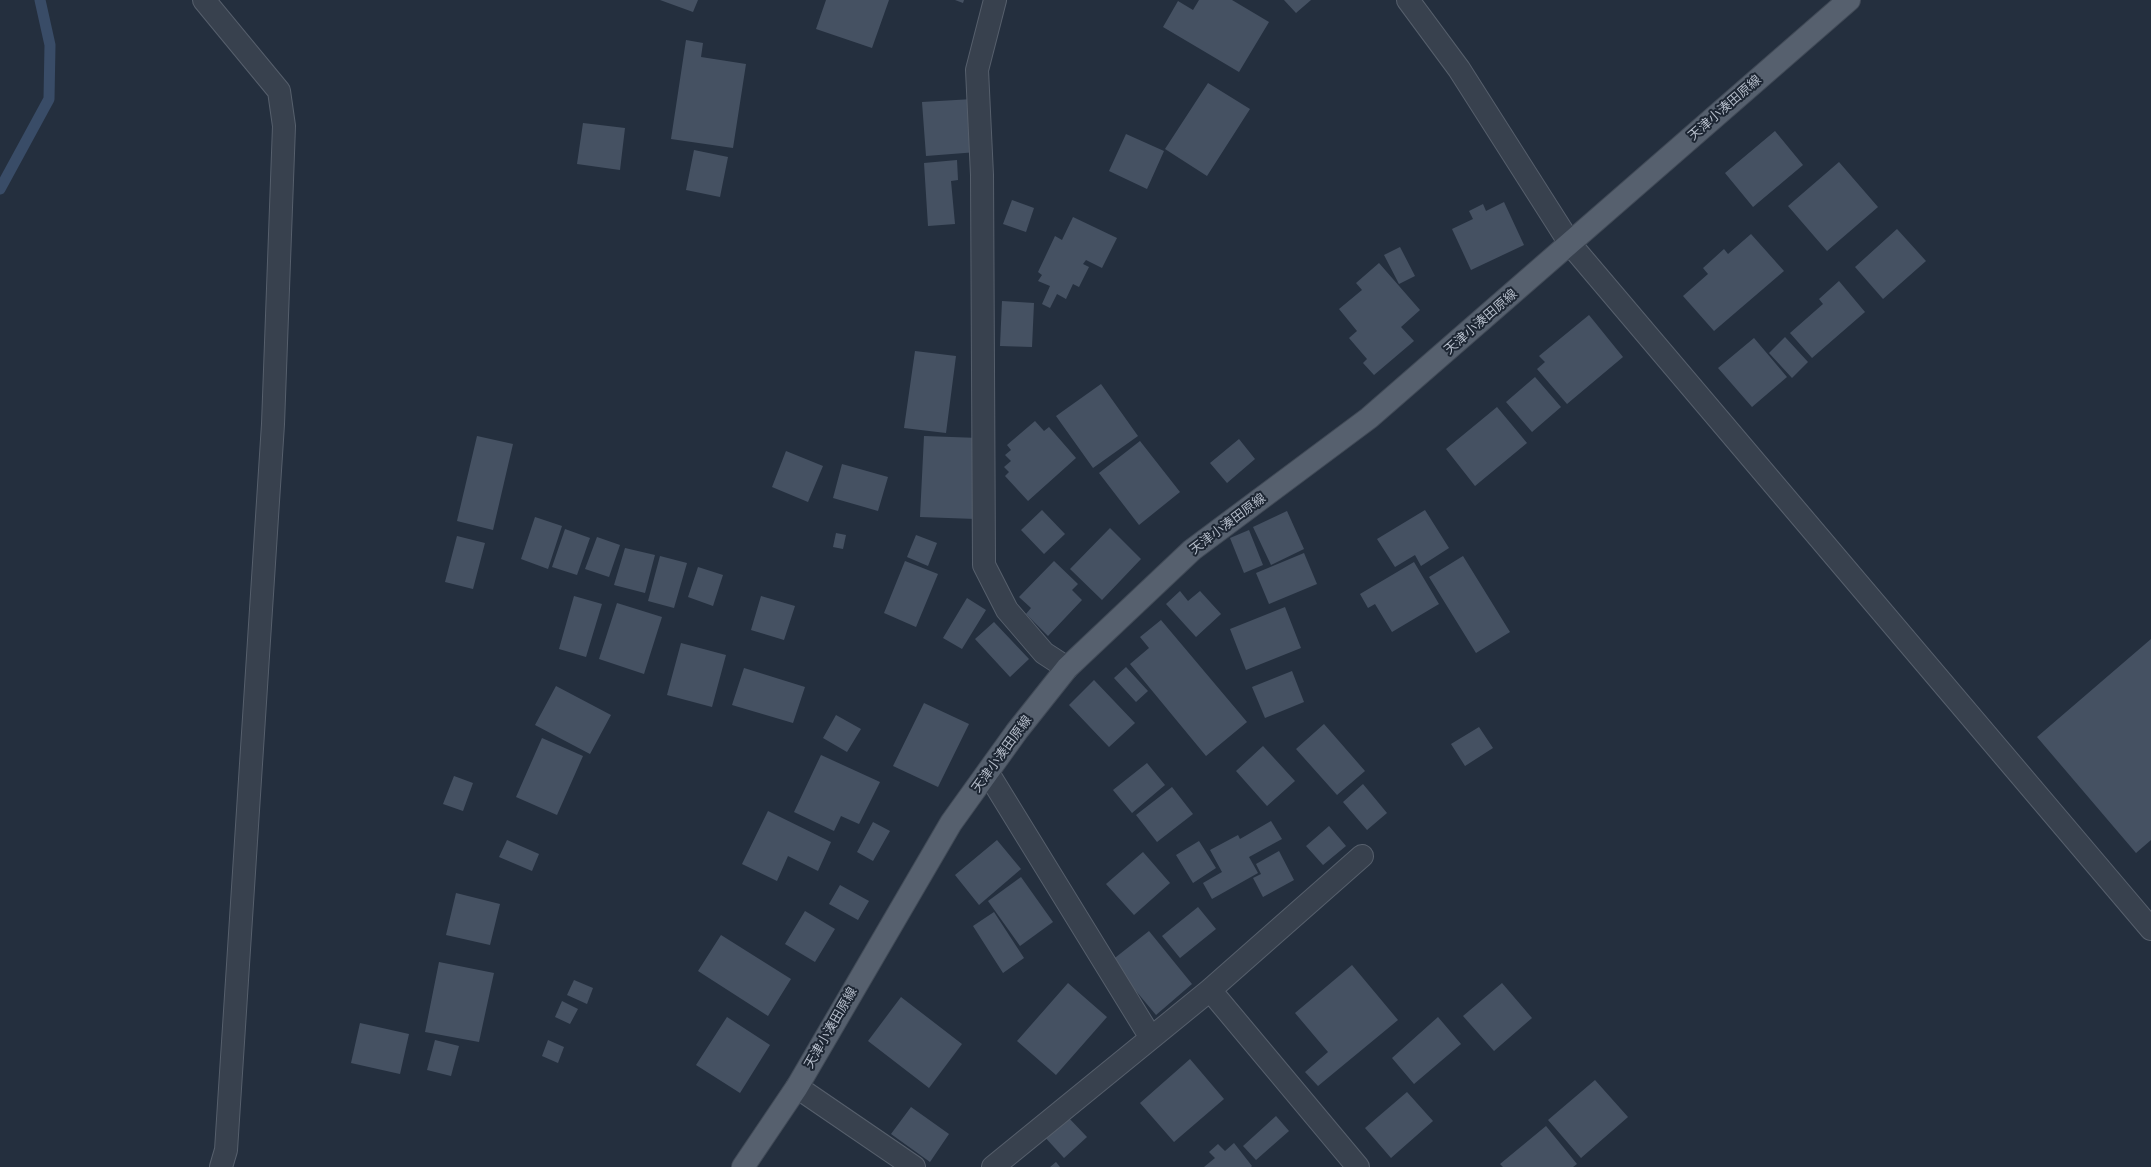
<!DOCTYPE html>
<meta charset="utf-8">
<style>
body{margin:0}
canvas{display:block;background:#242f3e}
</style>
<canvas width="2151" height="1167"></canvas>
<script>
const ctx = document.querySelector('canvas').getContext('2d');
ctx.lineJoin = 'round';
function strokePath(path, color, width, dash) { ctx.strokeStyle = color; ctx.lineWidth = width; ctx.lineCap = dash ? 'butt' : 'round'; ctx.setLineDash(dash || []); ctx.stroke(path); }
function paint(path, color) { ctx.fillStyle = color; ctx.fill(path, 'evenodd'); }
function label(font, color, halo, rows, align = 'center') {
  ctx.font = font + ' "IBM Plex Sans","Noto Sans JP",sans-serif'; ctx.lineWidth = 4; ctx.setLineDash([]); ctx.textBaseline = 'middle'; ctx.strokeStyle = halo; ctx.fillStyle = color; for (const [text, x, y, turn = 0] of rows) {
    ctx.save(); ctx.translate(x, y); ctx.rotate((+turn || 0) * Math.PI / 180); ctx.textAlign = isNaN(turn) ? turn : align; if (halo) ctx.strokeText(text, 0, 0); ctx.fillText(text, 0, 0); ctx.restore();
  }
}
const stream = new Path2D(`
 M0 189 49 99 50 45 40 0`);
const building = new Path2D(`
 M660 0H698L693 12Z
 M826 0H889L872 48 816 29Z
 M955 0H964L963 3Z
 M1199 0H1232L1269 22 1239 72 1163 27 1178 1 1193 10Z
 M1284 0H1311L1296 13Z
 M686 40 703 43 701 57 746 64 733 148 671 139Z
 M1208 83 1250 109 1207 176 1165 149Z
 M973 99 977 152 926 156 922 102Z
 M583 123 625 128 620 170 577 164Z
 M1775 131 1803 165 1753 207 1725 173Z
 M1126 134 1164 151 1147 189 1109 171Z
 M694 150 728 157 720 197 686 190Z
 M957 160 958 180 951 181 955 224 928 226 924 163Z
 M1839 162 1878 207 1827 251 1788 206Z
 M1012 200 1034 208 1026 232 1003 224Z
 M1504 202 1524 245 1471 270 1452 229 1473 219 1469 211 1483 204 1486 211Z
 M1073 217 1117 238 1102 268 1086 260 1083 264 1089 267 1079 287 1073 284 1066 299 1057 294 1050 308 1042 304 1050 286 1038 281 1042 275 1038 272 1055 236 1062 240Z
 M1897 229 1926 261 1883 299 1855 267Z
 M1751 234 1784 271 1714 331 1683 296 1708 274 1703 268 1724 249 1728 254Z
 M1400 247 1415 276 1399 284 1384 255Z
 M1379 263 1420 310 1401 327 1414 341 1374 375 1363 363 1367 359 1349 338 1357 331 1339 309 1362 290 1356 283Z
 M1839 281 1865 312 1812 358 1790 333 1823 304 1819 299Z
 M1002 301 1034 303 1032 347 1000 346Z
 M1589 315 1623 357 1567 404 1537 369 1545 362 1539 356Z
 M1785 337 1808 362 1792 378 1769 353Z
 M1754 338 1787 377 1752 407 1718 368Z
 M915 351 956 356 946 433 904 428Z
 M1535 377 1561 407 1532 432 1506 402Z
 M1101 384 1138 436 1093 468 1056 416Z
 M1497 407 1527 443 1475 486 1446 449Z
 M1035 421 1044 431 1049 427 1076 458 1028 501 1005 476 1009 472 1004 467 1011 461 1005 455 1011 450 1007 445Z
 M477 436 513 444 493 530 457 521Z
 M924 436 979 438 976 519 920 517Z
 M1239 439 1255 459 1227 483 1210 463Z
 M1140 441 1180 492 1139 525 1099 473Z
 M786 451 823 466 808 502 772 487Z
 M842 464 888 477 878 511 833 498Z
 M1042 510 1065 534 1044 554 1021 530Z
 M1425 510 1449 548 1421 566 1415 555 1395 567 1377 539Z
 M1287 511 1304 549 1271 565 1253 527Z
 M535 517 562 526 548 569 521 559Z
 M1110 528 1141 559 1102 600 1070 569Z
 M565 529 590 538 577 575 552 567Z
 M1249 530 1263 565 1244 573 1230 538Z
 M836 533 846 535 843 549 833 547Z
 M916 535 937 543 928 566 907 557Z
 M457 536 485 543 473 589 445 582Z
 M597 537 620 545 609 577 585 569Z
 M625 548 655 555 645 593 614 585Z
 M1304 553 1317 584 1269 604 1256 573Z
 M660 556 687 563 674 608 648 601Z
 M1463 556 1510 632 1476 653 1429 577Z
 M905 561 938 574 916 627 884 613Z
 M1054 561 1078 584 1072 590 1082 600 1048 636 1026 614 1031 608 1019 597Z
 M1414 562 1439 604 1392 632 1375 604 1368 608 1360 594Z
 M698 567 723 575 713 606 688 597Z
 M1180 591 1188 601 1200 591 1221 614 1196 637 1166 604Z
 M574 596 602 604 586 657 559 649Z
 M761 596 795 606 784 640 751 630Z
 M967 598 986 610 962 649 943 638Z
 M617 603 662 617 644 674 599 659Z
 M1285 607 1301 648 1246 670 1230 629Z
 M1161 620 1247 722 1206 756 1130 664 1149 648 1140 637Z
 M994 622 1029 659 1010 677 975 639Z
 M2151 639V840L2136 853 2037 737Z
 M681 643 726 655 712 707 667 695Z
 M1126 667 1148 691 1136 702 1114 678Z
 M744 668 805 687 793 723 732 705Z
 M1292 671 1304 702 1265 718 1252 687Z
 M1094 680 1135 723 1109 747 1069 705Z
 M556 686 611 715 590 754 535 725Z
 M924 703 969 724 938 787 893 766Z
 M836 715 861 729 847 752 823 738Z
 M1324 724 1365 771 1337 795 1296 749Z
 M1479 727 1493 748 1465 766 1451 744Z
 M542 738 583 756 557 815 516 797Z
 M1263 746 1295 781 1267 806 1236 771Z
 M821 755 880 782 859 824 841 816 834 831 794 812Z
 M1147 763 1165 785 1132 813 1113 790Z
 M454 776 473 783 463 811 443 804Z
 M1363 784 1387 813 1367 830 1343 802Z
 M1172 787 1193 814 1157 842 1136 815Z
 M768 811 831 842 818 871 788 856 777 881 742 864Z
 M1271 821 1282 839 1249 857 1258 873 1212 899 1203 883 1222 872 1210 850 1238 835 1240 839Z
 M873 822 890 831 873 861 857 852Z
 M1329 826 1346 846 1323 865 1306 846Z
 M507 840 539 854 532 871 499 857Z
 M997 840 1021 869 979 905 955 875Z
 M1199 841 1216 868 1193 883 1176 855Z
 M1279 851 1294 880 1263 897 1253 878 1261 874 1256 864Z
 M1143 852 1170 883 1134 915 1106 884Z
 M1021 877 1053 922 1020 946 988 901Z
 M840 885 869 901 858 920 829 904Z
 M456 893 500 904 490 945 446 935Z
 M1198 907 1216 929 1180 958 1162 936Z
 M805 911 835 929 815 962 785 944Z
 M994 912 1024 958 1003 973 973 926Z
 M1149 931 1192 984 1156 1015 1111 961Z
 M721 935 791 979 768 1016 698 971Z
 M439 962 494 973 479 1042 425 1032Z
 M1352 965 1398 1020 1318 1086 1305 1072 1328 1052 1295 1013Z
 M574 980 593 988 587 1004 567 995Z
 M1068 983 1107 1017 1056 1075 1017 1041Z
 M1502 983 1532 1018 1494 1051 1463 1016Z
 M901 997 962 1044 929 1088 868 1041Z
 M562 1001 578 1009 570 1024 555 1017Z
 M727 1017 770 1045 740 1093 696 1065Z
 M1438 1017 1461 1044 1414 1084 1392 1058Z
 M360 1023 409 1034 400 1074 351 1063Z
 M435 1040 459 1046 451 1076 427 1070Z
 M548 1040 564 1047 558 1063 542 1056Z
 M1190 1059 1224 1099 1174 1142 1140 1103Z
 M1595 1080 1628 1117 1581 1158 1548 1120Z
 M1407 1092 1433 1121 1391 1158 1365 1128Z
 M911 1107 949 1134 930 1162 891 1134Z
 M1066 1115 1087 1137 1064 1158 1043 1135Z
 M1276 1116 1289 1131 1256 1160 1243 1146Z
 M1546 1126 1577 1164 1573 1167H1503L1500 1164Z
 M1234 1143 1252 1166 1251 1167H1204L1215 1158 1209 1152 1218 1144 1225 1151Z
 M1056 1162 1060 1167H1050Z`);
const minor = new Path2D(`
 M204 0 279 91 284 126 273 424 226 1150 221 1167
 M995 0 977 70 982 175 984 565 1007 610 1044 653 1067 668
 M1408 0 1459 69 1571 245 2151 929
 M988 773 1151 1038
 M1210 990 1358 1167
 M797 1087 914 1167
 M993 1167 1210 990 1362 856`);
const major = new Path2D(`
 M743 1167 797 1087 951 823 1017 731 1067 668 1192 550 1369 418 1849 0`);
const streetNames = [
 ["天津小湊田原線",1725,108,-41],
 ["天津小湊田原線",1481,322,-41],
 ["天津小湊田原線",1228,524,-37],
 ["天津小湊田原線",1002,754,-54],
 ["天津小湊田原線",831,1028,-60]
];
strokePath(stream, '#394c67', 11);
paint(building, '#455162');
strokePath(minor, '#565f6c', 24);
strokePath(major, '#414a57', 24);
strokePath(minor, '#38414e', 22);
strokePath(major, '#56606e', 22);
label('13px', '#b4bcc9', '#1d2633', streetNames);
</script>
